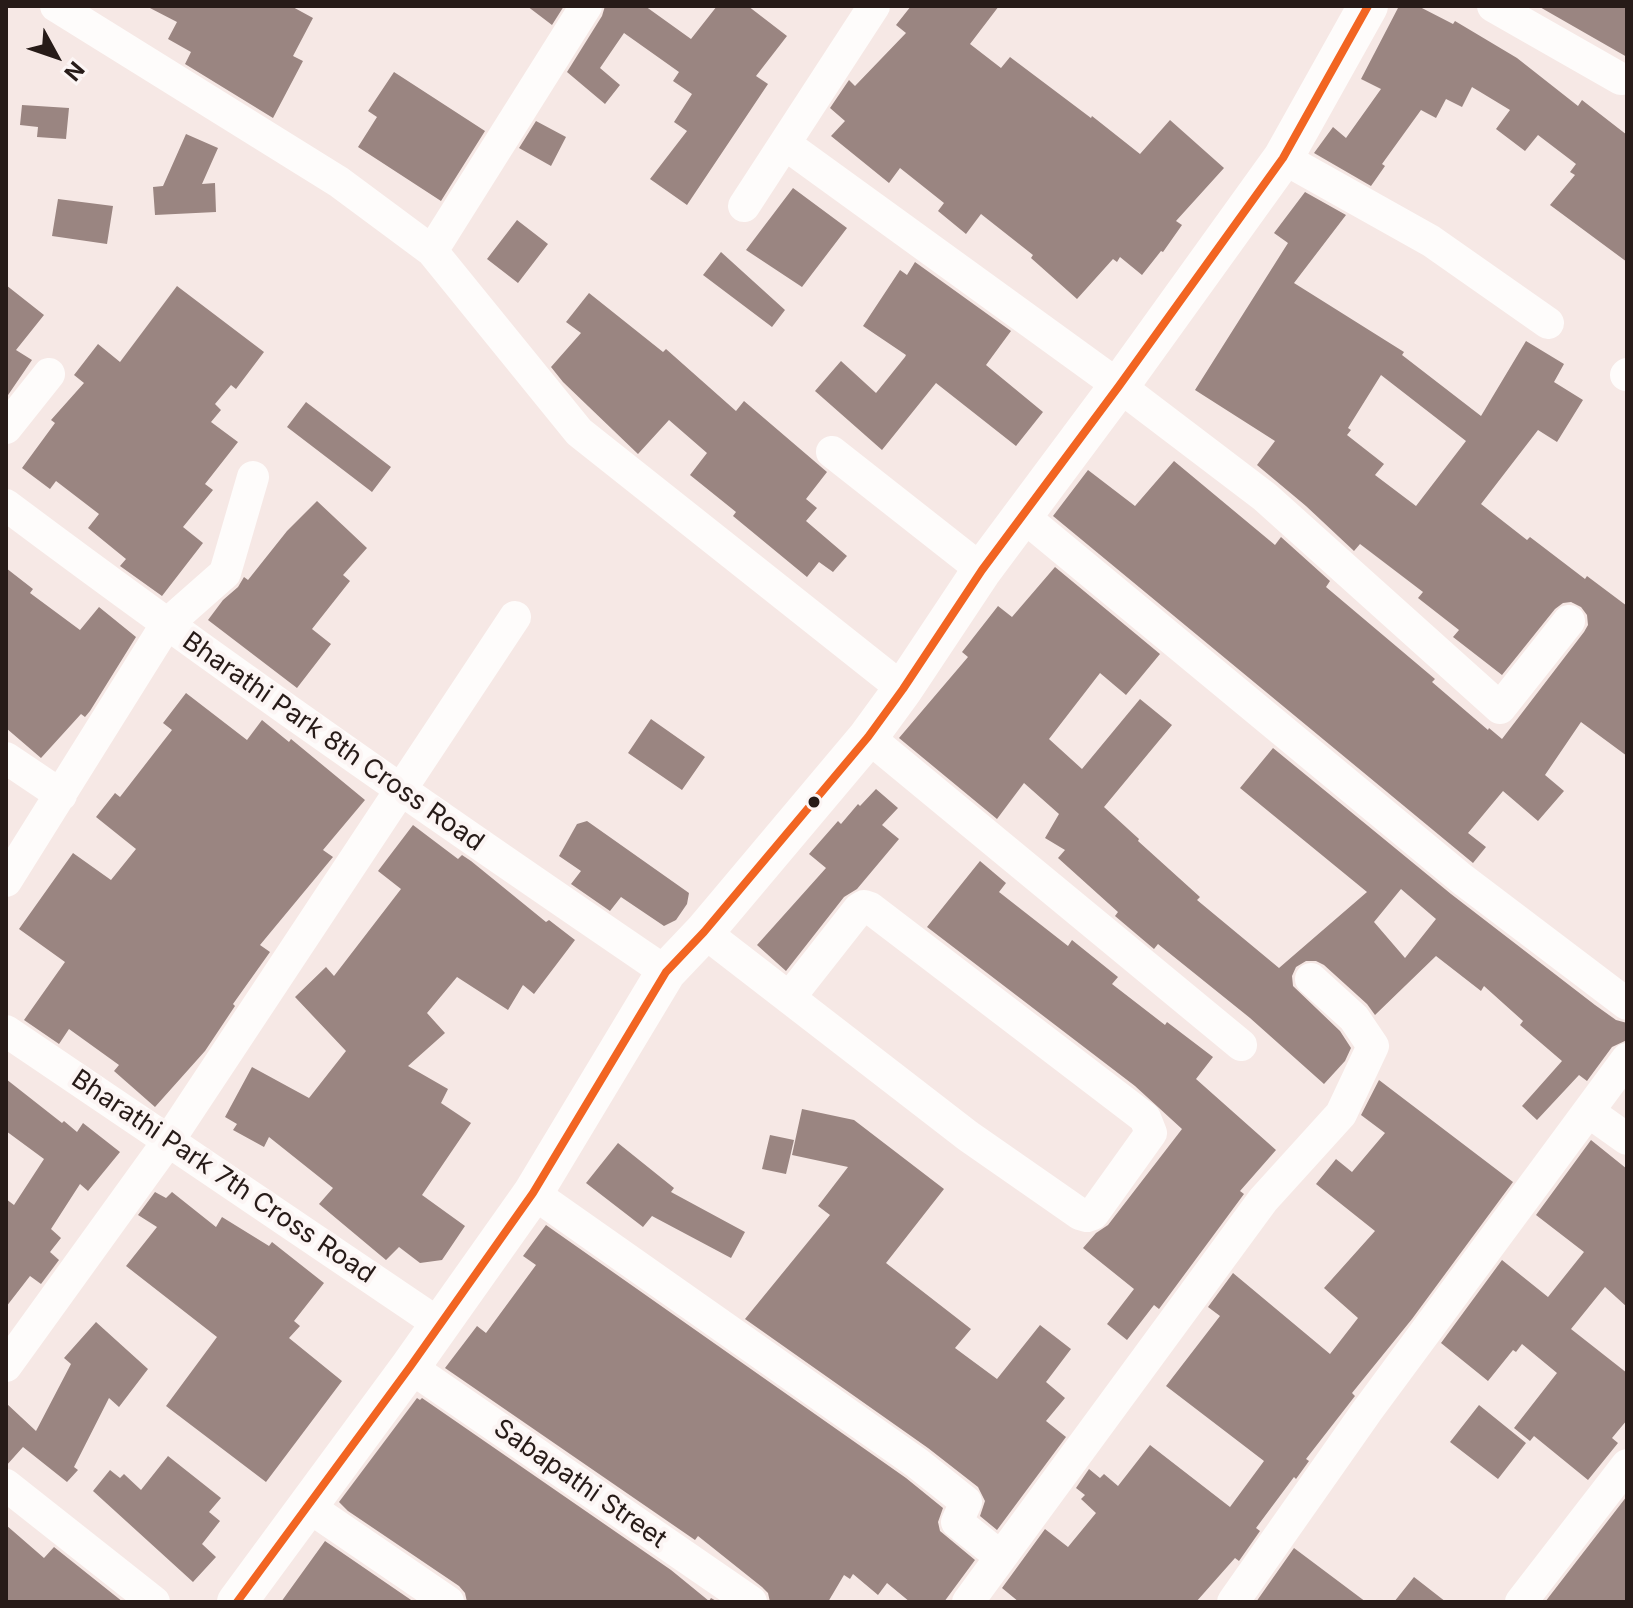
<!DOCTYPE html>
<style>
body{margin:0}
#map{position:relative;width:1633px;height:1608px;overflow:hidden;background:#f6e8e5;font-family:Inter,sans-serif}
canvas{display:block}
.frame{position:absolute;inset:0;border:8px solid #271b18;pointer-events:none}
.north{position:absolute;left:16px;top:16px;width:80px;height:80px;-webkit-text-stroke:6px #fcf5f4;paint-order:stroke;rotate:130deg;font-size:22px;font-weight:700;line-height:32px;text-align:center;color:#271b18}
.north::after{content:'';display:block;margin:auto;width:28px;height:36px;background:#271b18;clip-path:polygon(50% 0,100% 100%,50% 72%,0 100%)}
</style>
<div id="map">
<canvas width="1633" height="1608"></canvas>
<div class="frame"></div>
<div class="north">N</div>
</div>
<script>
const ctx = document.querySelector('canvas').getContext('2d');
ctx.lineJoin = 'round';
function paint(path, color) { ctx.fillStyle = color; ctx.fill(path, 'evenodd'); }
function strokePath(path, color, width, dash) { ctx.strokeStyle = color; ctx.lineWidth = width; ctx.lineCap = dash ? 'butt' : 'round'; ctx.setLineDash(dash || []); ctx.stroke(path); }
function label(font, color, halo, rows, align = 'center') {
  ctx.font = font + ' Inter,sans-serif'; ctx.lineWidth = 8; ctx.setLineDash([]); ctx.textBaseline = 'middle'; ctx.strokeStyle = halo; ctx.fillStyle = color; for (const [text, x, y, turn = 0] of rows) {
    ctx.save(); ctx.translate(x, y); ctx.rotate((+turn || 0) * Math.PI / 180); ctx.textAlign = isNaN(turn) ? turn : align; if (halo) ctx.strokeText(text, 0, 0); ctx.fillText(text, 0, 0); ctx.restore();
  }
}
const building = new Path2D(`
 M146 6H291L313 18 293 56 303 61 273 118 185 64 191 52 168 39 177 22Z
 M527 6H564L552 25Z
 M605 6H645L691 39 717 6H748L787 36 756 76 768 84 687 205 650 179 687 131 674 122 692 94 673 81 679 72 624 33 600 68 620 85 605 104 567 72 602 16Z
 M911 6H999L970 44 1001 68 1010 57 1091 118 1092 116 1140 154 1170 120 1224 168 1176 221 1182 225 1163 252 1161 251 1142 275 1120 257 1117 262 1113 259 1077 299 1031 258 1033 255 981 214 966 234 938 211 944 203 900 168 889 183 831 136 845 121 830 108 849 80 855 86 906 33 896 25Z
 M1399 6H1418L1453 24 1455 21 1517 58 1578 106 1582 100 1627 135V262L1550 205 1575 175 1570 172 1576 164 1538 135 1525 151 1496 129 1510 110 1472 87 1462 107 1446 99 1436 118 1421 110 1382 164 1385 166 1371 186 1314 153 1333 127 1346 138 1381 89 1361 79Z
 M1538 6H1627V57Z
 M394 72 485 131 441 201 358 147 377 117 368 111Z
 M22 105 69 108 66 139 37 137 38 127 20 125Z
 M536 121 566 137 551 166 519 148Z
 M186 134 218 148 202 184 215 183 216 212 155 215 153 187 163 186Z
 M793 188 847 228 802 287 746 250Z
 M1305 192 1346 215 1294 283 1404 352 1402 355 1481 416 1526 341 1564 364 1554 382 1583 400 1557 442 1538 430 1481 504 1527 540 1530 537 1585 579 1587 576 1627 606V756L1581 722 1545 775 1564 791 1538 821 1503 791 1468 833 1486 847 1473 863 1053 516 1088 470 1135 506 1174 461 1275 545 1281 537 1330 581 1326 587 1435 679 1432 682 1488 730 1489 728 1502 739 1584 632 1588 625 1587 615 1581 607 1571 602 1563 603 1555 609 1502 675 1453 637 1459 630 1418 598 1423 592 1360 544 1354 551 1306 506 1257 465 1275 441 1195 390 1288 243 1274 233ZM1381 375 1466 441 1416 506 1375 475 1384 464 1347 435 1351 430 1348 428Z
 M58 199 113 206 107 244 52 236Z
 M517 220 548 244 518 283 487 259Z
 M721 252 785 310 772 327 703 275Z
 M915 262 1011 331 986 365 1043 412 1016 446 936 383 882 450 815 391 841 361 876 393 905 357 906 355 863 326 900 270 907 275Z
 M6 285 44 315 16 350 32 360 6 398Z
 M177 286 264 352 236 389 231 385 215 404 221 410 211 422 238 442 205 484 213 490 183 527 203 543 162 596 120 566 126 559 88 528 99 514 56 481 50 489 22 468 55 423 51 420 84 383 74 375 98 344 120 362Z
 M589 293 663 352 666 349 736 411 744 401 827 472 806 499 817 508 806 521 847 556 833 572 819 562 807 577 733 516 736 512 690 475 707 453 669 420 638 454 563 382 551 367 581 333 566 322Z
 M306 402 391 467 372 492 287 427Z
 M317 501 367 548 343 575 350 581 312 629 331 644 297 688 208 620 223 600 238 587 244 577 248 580 287 531Z
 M1055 567 1160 654 1126 695 1100 673 1049 739 1082 769 1140 699 1172 725 1104 807 1139 839 1138 841 1200 897 1197 900 1279 968 1367 892 1240 788 1273 748 1451 894 1595 1005 1616 1020 1627 1023V1040L1612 1047 1587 1081 1579 1075 1537 1120 1522 1106 1562 1061 1520 1025 1523 1021 1484 986 1481 991 1436 956 1375 1015 1367 1004 1324 965 1316 961H1306L1296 967 1292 976 1293 986 1340 1031 1351 1048 1345 1061 1324 1084 1250 1018 1158 944 1154 949 1115 916 1118 912 1058 858 1065 850 1045 838 1059 814 1024 783 997 819 899 738 968 657 962 652 998 606 1012 617ZM1401 889 1436 919 1405 958 1374 922Z
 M6 568 33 589 30 593 80 630 99 607 136 637 90 711 85 717 81 714 41 758 6 728Z
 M186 693 247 740 262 720 289 742 291 739 365 800 323 850 333 857 260 945 270 952 233 1004 235 1006 205 1051 155 1107 114 1071 119 1065 69 1029 59 1044 24 1020 65 962 19 929 73 853 111 880 136 849 96 817 115 793 120 797 172 730 163 723Z
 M651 719 705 757 682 790 628 753Z
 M876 789 898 808 882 825 899 839 857 889 844 897 786 971 757 945 826 868 809 854 838 821 841 824 858 804 860 806Z
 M587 821 689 893 687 904 676 920 664 926 621 897 610 911 571 884 581 871 559 856 577 824Z
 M413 825 458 859 462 855 471 861 546 922 549 920 575 940 534 994 523 985 508 1010 457 977 427 1013 445 1033 408 1066 448 1089 441 1103 471 1123 422 1195 465 1226 442 1260 420 1263 399 1247 386 1260 319 1204 333 1188 269 1137 264 1147 233 1130 237 1124 225 1117 252 1067 309 1098 346 1051 295 997 326 967 334 976 401 889 378 871Z
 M980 861 1006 883 999 892 1068 946 1072 940 1118 977 1112 984 1165 1025 1167 1022 1213 1057 1196 1079 1276 1150 1240 1191 1244 1194 1159 1309 1154 1305 1127 1340 1107 1324 1134 1289 1083 1248 1096 1233 1108 1225 1182 1129 1135 1086 927 927Z
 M6 1079 62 1123 64 1121 77 1132 83 1123 120 1152 88 1191 80 1184 51 1229 61 1238 50 1252 59 1260 41 1284 30 1276 6 1307V1199L14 1205 44 1159 6 1131Z
 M1379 1080 1513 1182 1412 1319 1352 1393 1355 1396 1306 1459 1309 1461 1296 1479 1294 1477 1256 1528 1260 1531 1239 1561 1235 1558 1196 1602H1019L1002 1588 1045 1529 1068 1547 1096 1513 1081 1499 1085 1495 1076 1488 1089 1469 1100 1478 1104 1474 1118 1486 1150 1445 1230 1507 1264 1461 1166 1386 1220 1316 1208 1307 1233 1273 1330 1354 1358 1318 1324 1288 1375 1231 1316 1184 1336 1159 1352 1172 1385 1133 1361 1115Z
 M802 1109 854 1120 944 1189 886 1263 971 1329 955 1348 997 1379 1040 1325 1071 1349 1046 1382 1065 1398 1046 1421 1066 1437 997 1530 980 1516 985 1501 978 1487 928 1448 745 1319 830 1215 818 1206 848 1167 792 1155Z
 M770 1135 794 1140 786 1174 762 1169Z
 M1591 1140 1627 1169V1307L1605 1287 1571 1329 1627 1373V1420L1612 1438 1618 1443 1588 1480 1534 1436 1530 1441 1514 1428 1557 1373 1522 1344 1516 1352 1513 1350 1488 1381 1441 1343 1502 1260 1548 1297 1584 1252 1536 1215Z
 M618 1143 674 1188 671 1192 745 1232 731 1258 652 1216 643 1227 586 1183Z
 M155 1192 166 1198 172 1192 216 1227 222 1217 269 1246 272 1242 324 1283 294 1321 300 1326 289 1338 342 1381 266 1482 166 1406 217 1337 126 1266 157 1227 138 1215Z
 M546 1225 906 1478 943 1508 938 1522 940 1531 975 1560 944 1602H910L887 1583 878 1595 853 1574 850 1579 844 1575 828 1602H770L768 1593 762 1587 698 1536 695 1540 445 1368 477 1326 486 1333 536 1265 523 1256Z
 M96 1322 148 1369 119 1407 109 1398 74 1467 78 1470 67 1482 23 1447 6 1466V1403L36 1431 71 1364 64 1358Z
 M417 1398 420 1400 422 1398 671 1570 709 1601 711 1598 718 1602H467L465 1593 459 1586 348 1511 339 1502Z
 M1479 1405 1526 1443 1498 1479 1450 1442Z
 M168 1456 221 1498 209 1512 220 1521 202 1544 216 1557 193 1582 93 1491 110 1470 120 1478 124 1474 141 1490Z
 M1627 1496V1602H1545Z
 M6 1525 44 1558 54 1547 123 1602H6Z
 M325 1541 414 1602H281Z
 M1294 1548 1366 1602H1256Z
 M1414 1577 1446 1602H1394Z`);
const minor = new Path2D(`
 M56 6 339 182 432 251
 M586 6 432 251 579 432 903 689
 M1493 6 1621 79
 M785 144 1119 386 1265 497 1500 708 1569 621
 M1283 158 1431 241 1548 323
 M744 206 874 6
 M1626 375 1627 374
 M6 428 49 374
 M832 452 982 570
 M6 505C222 667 443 820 666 972
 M1023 516 1462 879 1627 1004
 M868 737 1241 1045
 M6 758 61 795
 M6 881 166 625 225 573 253 477
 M704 932 968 1136 1080 1214 1087 1216 1093 1214 1151 1133 1145 1118 870 908 864 906 859 909 789 998
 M6 1031 439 1324
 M1589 1112 1627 1139
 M533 1193 917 1463 966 1502 957 1522 1001 1557
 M6 1366 169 1140 515 617
 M410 1367 751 1602
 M6 1485 154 1602
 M306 1505 448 1602
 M968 1602 1263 1200 1341 1114 1373 1046 1354 1018 1311 979
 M1233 1602 1367 1411 1627 1059
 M1521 1602 1627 1465`);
const major = new Path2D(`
 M237 1602 410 1367 533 1193 666 972 704 932 868 737 903 689 982 570 1119 386 1283 158 1368 6`);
const bus1 = new Path2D(`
 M237 1602 410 1367 533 1193 666 972 704 932 868 737 903 689 982 570 1119 386 1283 158 1368 6`);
const markers = [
 [814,802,7,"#271b18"]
];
const streetNames = [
 ["Bharathi Park 8th Cross Road",333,742,35],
 ["Bharathi Park 7th Cross Road",223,1177,34],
 ["Sabapathi Street",580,1484,35]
];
paint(building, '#9a8581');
strokePath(minor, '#fefcfb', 32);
strokePath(major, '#fefcfb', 40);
strokePath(bus1, '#f26522', 8);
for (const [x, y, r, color] of markers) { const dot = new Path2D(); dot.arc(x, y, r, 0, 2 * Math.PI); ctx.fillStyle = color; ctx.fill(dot); strokePath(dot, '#fcf5f4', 3); }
label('26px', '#271b18', '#fcf5f4', streetNames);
</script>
